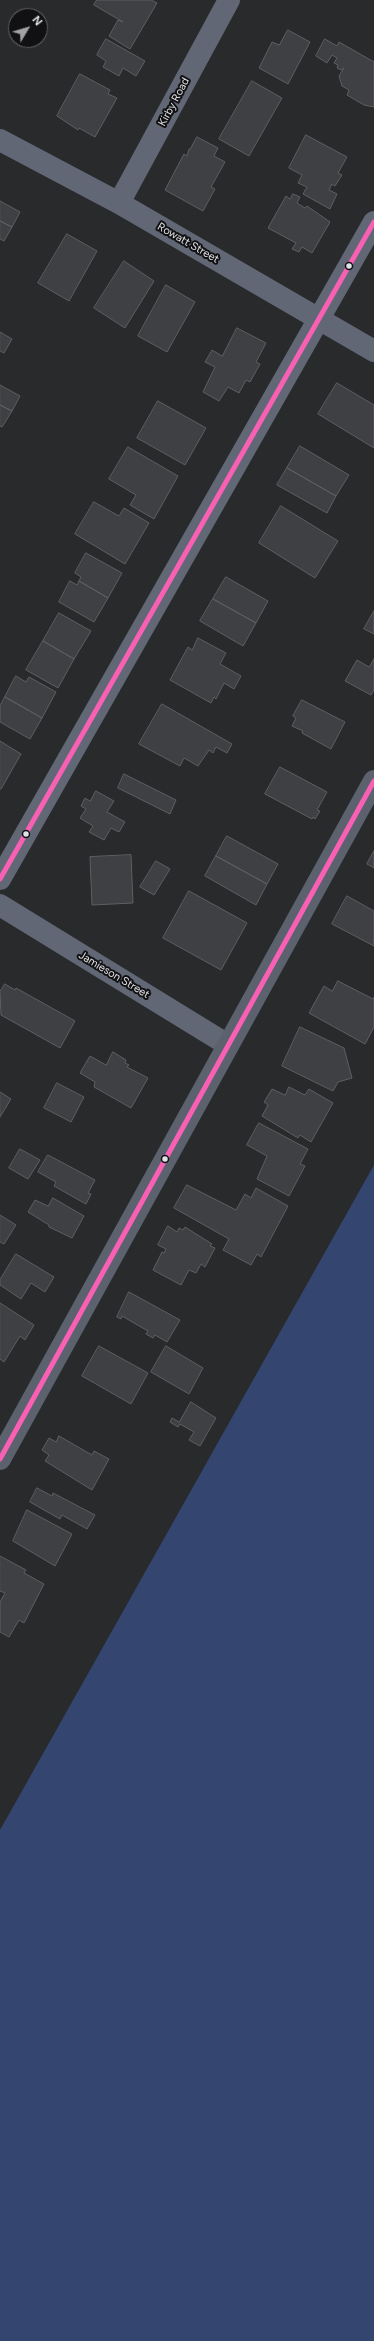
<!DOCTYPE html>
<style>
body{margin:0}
#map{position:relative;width:374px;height:2341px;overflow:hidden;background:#282a2c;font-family:Figtree,sans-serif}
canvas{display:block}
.north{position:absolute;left:8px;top:8px;width:40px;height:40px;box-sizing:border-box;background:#111113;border:1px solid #646567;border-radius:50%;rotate:52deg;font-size:11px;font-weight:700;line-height:16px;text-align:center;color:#e0e2e5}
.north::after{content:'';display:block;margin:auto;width:14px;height:18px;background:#a0a2a4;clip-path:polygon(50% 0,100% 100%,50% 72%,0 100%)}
</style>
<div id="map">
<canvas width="374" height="2341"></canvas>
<div class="north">N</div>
</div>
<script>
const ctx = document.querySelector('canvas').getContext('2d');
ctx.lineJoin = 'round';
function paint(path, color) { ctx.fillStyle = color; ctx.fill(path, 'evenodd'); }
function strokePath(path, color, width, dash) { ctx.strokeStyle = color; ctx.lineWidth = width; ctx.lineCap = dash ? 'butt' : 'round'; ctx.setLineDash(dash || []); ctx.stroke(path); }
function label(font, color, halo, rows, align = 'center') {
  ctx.font = font + ' Figtree,sans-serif'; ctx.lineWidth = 4; ctx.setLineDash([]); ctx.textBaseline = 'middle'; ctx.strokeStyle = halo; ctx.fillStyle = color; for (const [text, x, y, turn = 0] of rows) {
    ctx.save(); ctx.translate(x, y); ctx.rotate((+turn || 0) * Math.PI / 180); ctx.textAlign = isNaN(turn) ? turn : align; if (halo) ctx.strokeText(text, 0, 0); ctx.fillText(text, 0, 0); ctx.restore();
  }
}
const green = new Path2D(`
 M374 1165V2341H0V1830Z`);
const building = new Path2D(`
 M97 0H151L157 3 130 49 109 36 118 20 123 22 94 5Z
 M288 30 310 42 288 84 259 68 272 42 279 45Z
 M106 39 145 61 136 76 123 68 119 76 103 67 106 61 97 55Z
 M325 39 337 46 339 42 374 62V107L364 105 347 95 349 90 342 86 339 76 344 68 341 70 337 68 338 65 334 63 337 58 332 55 327 63 316 56Z
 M80 74 110 90 108 94 117 98 95 137 79 128 78 130 57 116Z
 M252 81 282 98 249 156 219 139Z
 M306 135 347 157 338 173 342 175 335 186 332 184 329 190 337 194 330 209 303 194 307 187 298 183 302 175 289 168Z
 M197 137 218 148 214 156 225 162 211 187 215 189 203 211 165 190 184 154 187 156 189 149H190Z
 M293 194 300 197 297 203 305 208 307 206 330 222 312 253 302 247 299 252 292 249 296 243 268 228 286 196 290 199Z
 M0 201 20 212 12 227 0 221Z
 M0 221 12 227 4 241 0 239Z
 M67 234 97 251 69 301 38 283Z
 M124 261 154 281 125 328 94 308Z
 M166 285 195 302 167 352 138 336Z
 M237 328 266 343 256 362 260 364 250 382 246 380 239 393 228 387 219 401 203 392 215 367 205 362 212 350 222 356Z
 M0 332 12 339 4 353 0 351Z
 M337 383 374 405V448L318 414Z
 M0 385 20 396 12 411 0 405Z
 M158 401 206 428 185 465 137 438Z
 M0 405 12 411 2 427 0 426Z
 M300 446 349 475 336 496 287 468Z
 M128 447 178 476 154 519 130 505 136 495 109 479Z
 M287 468 336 496 327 513 277 485Z
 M94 502 119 516 124 508 149 523 125 564 75 534Z
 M281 506 338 541 315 578 259 543Z
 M86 553 122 573 108 598 79 581 81 577 75 573Z
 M226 577 268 601 256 623 213 599Z
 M70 581 77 585 79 581 108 598 94 622 59 602Z
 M213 599 256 623 243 646 200 621Z
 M374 611V634L364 629Z
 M59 613 91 631 74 659 43 641Z
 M198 638 226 653 220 664 241 676 234 689 224 683 216 699 214 697 211 703 170 680 188 647 192 650Z
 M43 641 74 659 58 688 26 670Z
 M374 659V690L371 695 345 681 357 660 369 667Z
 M16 676 26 682 29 677 56 692 42 718 5 697Z
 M5 697 42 718 30 739 0 722V706Z
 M302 700 345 722 331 749 302 733 303 731 292 726 296 718 293 716Z
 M162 704 232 744 227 753 216 747 213 753 209 750 198 766 184 758 180 766 139 744Z
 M0 741 21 754 1 789H0Z
 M280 767 327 792 317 810 320 811 315 819 313 817 312 819 265 794Z
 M124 774 176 800 170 814 118 788Z
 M96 791 114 801 107 812 125 822 119 832 111 828 104 840 89 832 93 826 80 818 86 809 81 806 85 798 90 801Z
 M227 836 278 864 267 884 216 856Z
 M374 851V868L367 864Z
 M131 855 133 903 92 905 90 857Z
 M216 856 267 884 256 905 205 876Z
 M156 861 170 869 154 895 140 887Z
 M189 891 247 923 221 970 163 938Z
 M347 896 374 911V946L332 924Z
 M338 981 373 999 374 997V1027L365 1044 309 1013 324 986 332 991Z
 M5 984 15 990 16 988 75 1021 60 1048 1 1015 0 992Z
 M300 1027 344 1048 352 1078 338 1082 333 1091 282 1066Z
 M113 1052 126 1060 125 1063 129 1065 127 1067 148 1078 131 1108 94 1087 95 1082 80 1073 90 1056 106 1065Z
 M57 1083 84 1097 71 1122 44 1108Z
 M289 1087 305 1095 309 1089 333 1103 311 1142 300 1135 298 1138 262 1116 268 1105 264 1102 272 1089 285 1095Z
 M0 1092 11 1099 0 1117Z
 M259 1123 308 1149 300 1164 305 1166 289 1196 257 1179 267 1156 247 1145Z
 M20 1149 40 1160 28 1179 9 1168Z
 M48 1155 95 1180 88 1193 91 1194 86 1204 54 1186 56 1182 38 1172Z
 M187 1185 236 1210 245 1194 251 1198 256 1188 288 1206 261 1257 257 1254 251 1265 223 1250 229 1239 174 1208Z
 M53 1198 84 1216 72 1238 49 1227V1225L28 1212 35 1200 48 1206Z
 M0 1215 16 1225 4 1244 0 1242Z
 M168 1226 177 1232 179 1228 183 1230 185 1227 212 1244 210 1246 215 1248 205 1267 201 1264 196 1273 189 1270 181 1285 153 1270 162 1252 164 1253 166 1249 158 1245Z
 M16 1254 54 1277 45 1292 31 1283 21 1299 0 1285V1280Z
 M129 1292 180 1320 167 1342 155 1335 153 1338 146 1334 148 1331 122 1316 121 1319 117 1317Z
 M0 1303 34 1325 25 1340 20 1336 4 1362 0 1359Z
 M99 1346 148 1373 131 1404 82 1376Z
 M166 1346 203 1368 189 1394 151 1372Z
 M191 1402 216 1418 200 1446 189 1440 194 1432 180 1424 178 1427 170 1422 172 1418 179 1422Z
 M59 1436 92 1455 94 1451 109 1459 92 1490 45 1461 49 1455 42 1450 49 1438 56 1442Z
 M37 1488 52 1496 53 1493 95 1515 87 1529 62 1515 60 1519 30 1502Z
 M27 1510 72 1534 55 1566 13 1541Z
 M0 1556 26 1570 24 1573 44 1584 24 1623 19 1620 9 1637 0 1632V1602L5 1593 0 1591Z`);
const street = new Path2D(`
 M0 140 119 203 374 351
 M119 203 229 0
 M0 879 374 222
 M0 905 228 1045`);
const secondary = new Path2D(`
 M0 1459 374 781`);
const bus1 = new Path2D(`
 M0 879 374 222
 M0 1459 374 781`);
const markers = [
 [349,266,3.5,"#e0e2e5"],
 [26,834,3.5,"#e0e2e5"],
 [165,1159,3.5,"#e0e2e5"]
];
const streetNames = [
 ["Kirby Road",174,102,-62],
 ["Rowatt Street",188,243,30],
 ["Jamieson Street",114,975,31]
];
paint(green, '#34466f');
paint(building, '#3f4043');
strokePath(building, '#5d5f60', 1);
strokePath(street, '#626775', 22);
strokePath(secondary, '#5b616d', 22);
strokePath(bus1, '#f860b3', 5);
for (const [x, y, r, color] of markers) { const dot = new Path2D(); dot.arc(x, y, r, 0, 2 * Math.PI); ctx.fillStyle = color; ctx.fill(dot); strokePath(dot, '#111113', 1.5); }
label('11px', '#e0e2e5', '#111113', streetNames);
</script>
